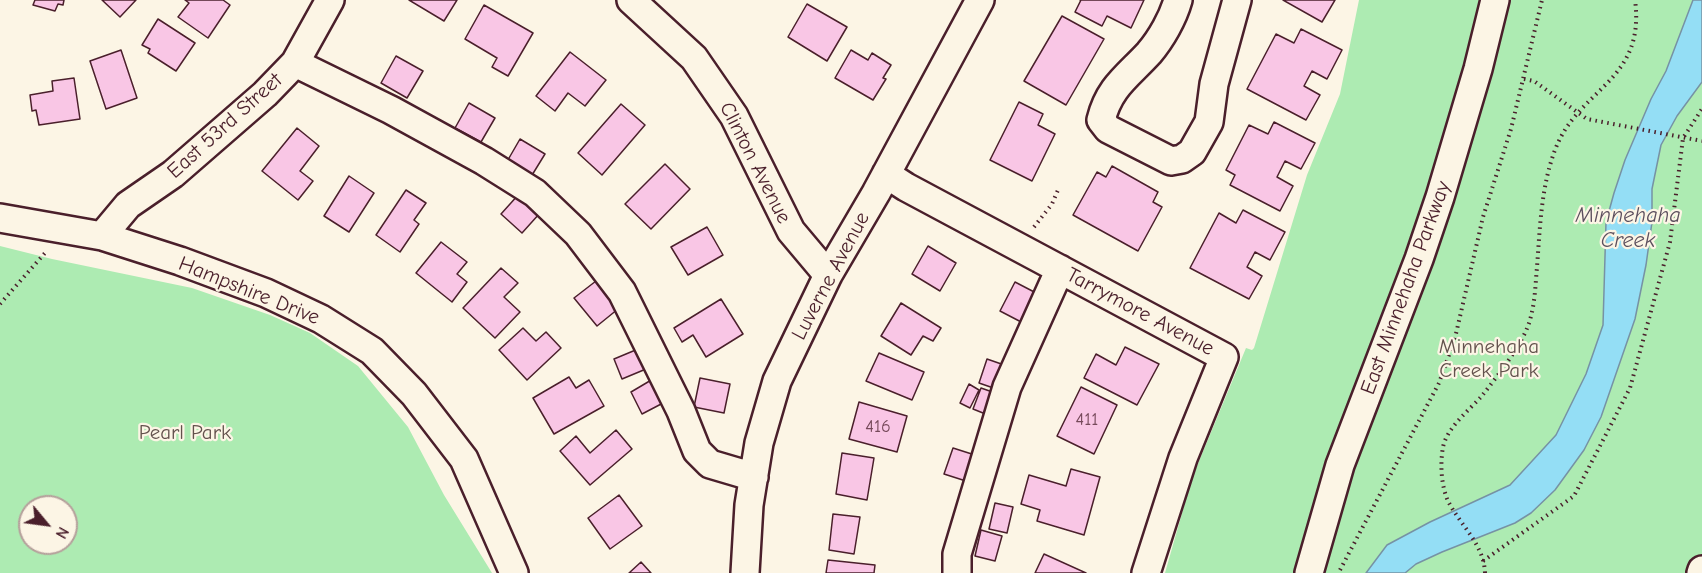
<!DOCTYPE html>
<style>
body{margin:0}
#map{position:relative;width:1702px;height:573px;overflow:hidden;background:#fcf5e5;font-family:"Comic Neue",sans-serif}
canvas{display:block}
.north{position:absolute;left:18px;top:495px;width:60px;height:60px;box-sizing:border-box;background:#fcf5e5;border:2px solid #b59f9b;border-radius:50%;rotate:119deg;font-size:16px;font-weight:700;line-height:24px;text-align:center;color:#4a1f2b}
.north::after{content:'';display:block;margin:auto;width:21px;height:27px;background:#4a1f2b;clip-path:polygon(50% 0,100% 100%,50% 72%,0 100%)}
</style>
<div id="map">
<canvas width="1702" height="573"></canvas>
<div class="north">N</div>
</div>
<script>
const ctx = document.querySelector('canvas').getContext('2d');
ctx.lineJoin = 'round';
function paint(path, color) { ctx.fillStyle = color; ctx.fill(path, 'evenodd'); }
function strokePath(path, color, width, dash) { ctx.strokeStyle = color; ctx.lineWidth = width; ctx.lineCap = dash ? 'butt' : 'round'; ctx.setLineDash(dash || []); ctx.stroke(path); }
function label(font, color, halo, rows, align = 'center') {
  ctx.font = font + ' "Comic Neue",sans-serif'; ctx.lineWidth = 4.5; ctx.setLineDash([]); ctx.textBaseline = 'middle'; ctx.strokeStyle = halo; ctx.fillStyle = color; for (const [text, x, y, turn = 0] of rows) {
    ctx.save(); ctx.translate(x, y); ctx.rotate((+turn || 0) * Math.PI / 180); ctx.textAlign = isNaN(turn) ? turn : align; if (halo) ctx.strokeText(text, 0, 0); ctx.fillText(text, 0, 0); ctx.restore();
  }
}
const green = new Path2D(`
 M1359 0H1702V573H1165L1192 478 1246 348 1252 350 1254 348 1307 175 1340 94Z
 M0 246 52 259 192 288 270 315 310 333 358 366 408 427 444 495 492 573H0ZM30 507H66V543H30Z`);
const water = new Path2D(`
 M1693 0H1702V82L1677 116 1661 145 1652 189V222L1646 265 1635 319 1601 417 1584 450 1555 490 1531 513 1515 523 1442 552 1416 564 1405 573H1366L1387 545 1430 522 1510 485 1556 435 1586 374 1603 325 1606 222 1614 193 1625 160 1651 99 1666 71Z`);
const building = new Path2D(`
 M35 0H64L63 5 58 4 55 11 33 5Z
 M102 0H136L120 17Z
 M185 0H223L230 5 208 38 178 17 189 3Z
 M409 0H457L444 21Z
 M1081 0H1080H1144L1131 28 1107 16 1102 26 1075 12Z
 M1283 0H1335L1322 22Z
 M807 4 847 27 827 61 788 37Z
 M484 5 533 33 508 76 492 67 497 58 465 39Z
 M1062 16 1104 39 1066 105 1024 81Z
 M158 19 195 43 176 71 148 53 150 49 142 45Z
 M1301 29 1342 50 1327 79 1312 71 1304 86 1320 95 1306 120 1247 89 1276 34 1294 43Z
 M121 50 137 98 106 109 90 61Z
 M851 50 868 60 872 53 891 65 883 78 886 79 873 100 835 78Z
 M570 52 606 80 585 106 568 93 555 111 536 96Z
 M396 56 423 71 407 98 381 83Z
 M74 78 80 119 39 125 36 110 32 111 30 95 53 91 52 81Z
 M1019 102 1043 114 1038 125 1055 134 1032 181 990 160Z
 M469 103 495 118 481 142 455 128Z
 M621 104 645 125 602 175 578 153Z
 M1274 122 1315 143 1301 169 1285 161 1277 177 1293 186 1280 211 1230 185 1235 175 1226 170 1249 125 1268 134Z
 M297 128 319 146 300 171 313 181 298 200 262 171Z
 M520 139 545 154 529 180 505 165Z
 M665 164 690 189 651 229 625 204Z
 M1112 166 1158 192 1153 202 1162 207 1138 251 1073 215 1097 172 1106 177Z
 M349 176 374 193 349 232 324 216Z
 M406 190 426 203 414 220 419 224 400 252 376 235Z
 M519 194 540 213 522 233 501 214Z
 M1243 210 1285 232 1270 260 1255 252 1247 267 1262 276 1249 299 1190 268 1219 213 1236 223Z
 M707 227 723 255 688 275 671 247Z
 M441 242 467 262 457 274 467 282 452 302 416 273Z
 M928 246 956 263 940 291 912 274Z
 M501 268 518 283 504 297 520 312 495 338 463 308Z
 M596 281 618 309 597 326 574 298Z
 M1015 282 1040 295 1025 324 1000 311Z
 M721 299 743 334 706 357 693 335 682 342 674 328Z
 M901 303 941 328 933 341 923 336 911 355 881 336Z
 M523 328 536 341 546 332 561 348 527 380 499 350Z
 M1125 347 1159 364 1137 405 1084 378 1096 354 1116 365Z
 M638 349 646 369 622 379 614 359Z
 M879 353 924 372 912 400 866 381Z
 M987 359 1010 367 1002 391 979 383Z
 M569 377 576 388 589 380 604 406 554 434 533 398Z
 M700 378 730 384 724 413 694 407Z
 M653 379 665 402 642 414 631 392Z
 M969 384 979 390 970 408 960 403Z
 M1081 387 1117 405 1094 454 1057 436Z
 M981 388 1001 395 993 417 973 409Z
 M859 402 907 416 897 452 849 439Z
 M616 430 632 449 590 485 560 451 576 436 590 453Z
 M953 448 978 456 969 482 944 474Z
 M842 453 874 458 867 500 836 494Z
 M1071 469 1100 477 1084 535 1037 521 1040 510 1021 504 1029 475 1066 486Z
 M619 495 642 526 610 549 588 518Z
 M995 503 1013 507 1007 533 989 529Z
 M833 514 860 517 854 554 829 550Z
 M981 530 1002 536 995 561 975 556Z
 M1044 554 1086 573H1035Z
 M828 560 875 565 874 573H826Z
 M641 562 651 573H629Z`);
const path = new Path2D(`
 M1524 79 1534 81 1587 119 1702 141
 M1034 227 1052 204 1058 190
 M0 304 45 253
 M1483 561 1574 496 1630 388 1670 242 1683 138 1702 109
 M1340 570 1439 383 1455 338 1483 217 1511 129 1542 0
 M1485 573C1484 544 1460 525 1448 501 1441 485 1440 464 1443 447 1447 428 1468 411 1481 397 1496 378 1514 355 1525 333 1535 312 1535 289 1537 267 1540 228 1541 187 1555 150 1578 88 1646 82 1635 0`);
const minor = new Path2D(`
 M631 0 694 58 734 116 791 231 828 275
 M1178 0C1173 18 1161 39 1149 53 1128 76 1109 87 1101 120L1108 129 1171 161 1182 159 1192 152 1209 122 1214 84 1237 0
 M295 63 391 110 484 161 535 193 578 234 622 292 681 411 697 451 710 464 754 477
 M886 174 906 187 1224 357 1183 458 1146 573
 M0 218 102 236 180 261 266 293 321 319 372 351 414 394 464 459 514 573
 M102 236 128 205 173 174 265 94 295 63 330 0
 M745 573 749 505 759 443 777 381 828 275 876 193 980 0
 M957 573V554L1007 387 1060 269
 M1309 573 1340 465 1419 259 1440 197 1478 69 1495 0
 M1701 573 1702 570`);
const numberNames = [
 ["411",1087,420],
 ["416",878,427]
];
const streetNames = [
 ["East 53rd Street",225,126,-42],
 ["Clinton Avenue",755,163,63],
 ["Luverne Avenue",831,276,-62],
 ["East Minnehaha Parkway",1406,288,-70],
 ["Hampshire Drive",249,291,22],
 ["Tarrymore Avenue",1140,312,28]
];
const parkNames = [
 ["Minnehaha",1489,347],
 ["Creek Park",1489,371],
 ["Pearl Park",185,433]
];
const waterNames = [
 ["Minnehaha",1628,216],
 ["Creek",1628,241]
];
paint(green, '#adebb2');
paint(water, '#94def5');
strokePath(water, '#7692a4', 1.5);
paint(building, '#f9c6e5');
strokePath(building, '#4a1f2b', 1.5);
strokePath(minor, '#4a1f2b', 32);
strokePath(path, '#4a1f2b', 4, [1.5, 4.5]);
strokePath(minor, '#fcf5e5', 27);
label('18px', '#76495a', null, numberNames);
label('21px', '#4a1f2b', '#fcf5e5', streetNames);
label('21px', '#63524d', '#fcf5e5', parkNames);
label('italic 22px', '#5c4f5e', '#fcf5e5', waterNames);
</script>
